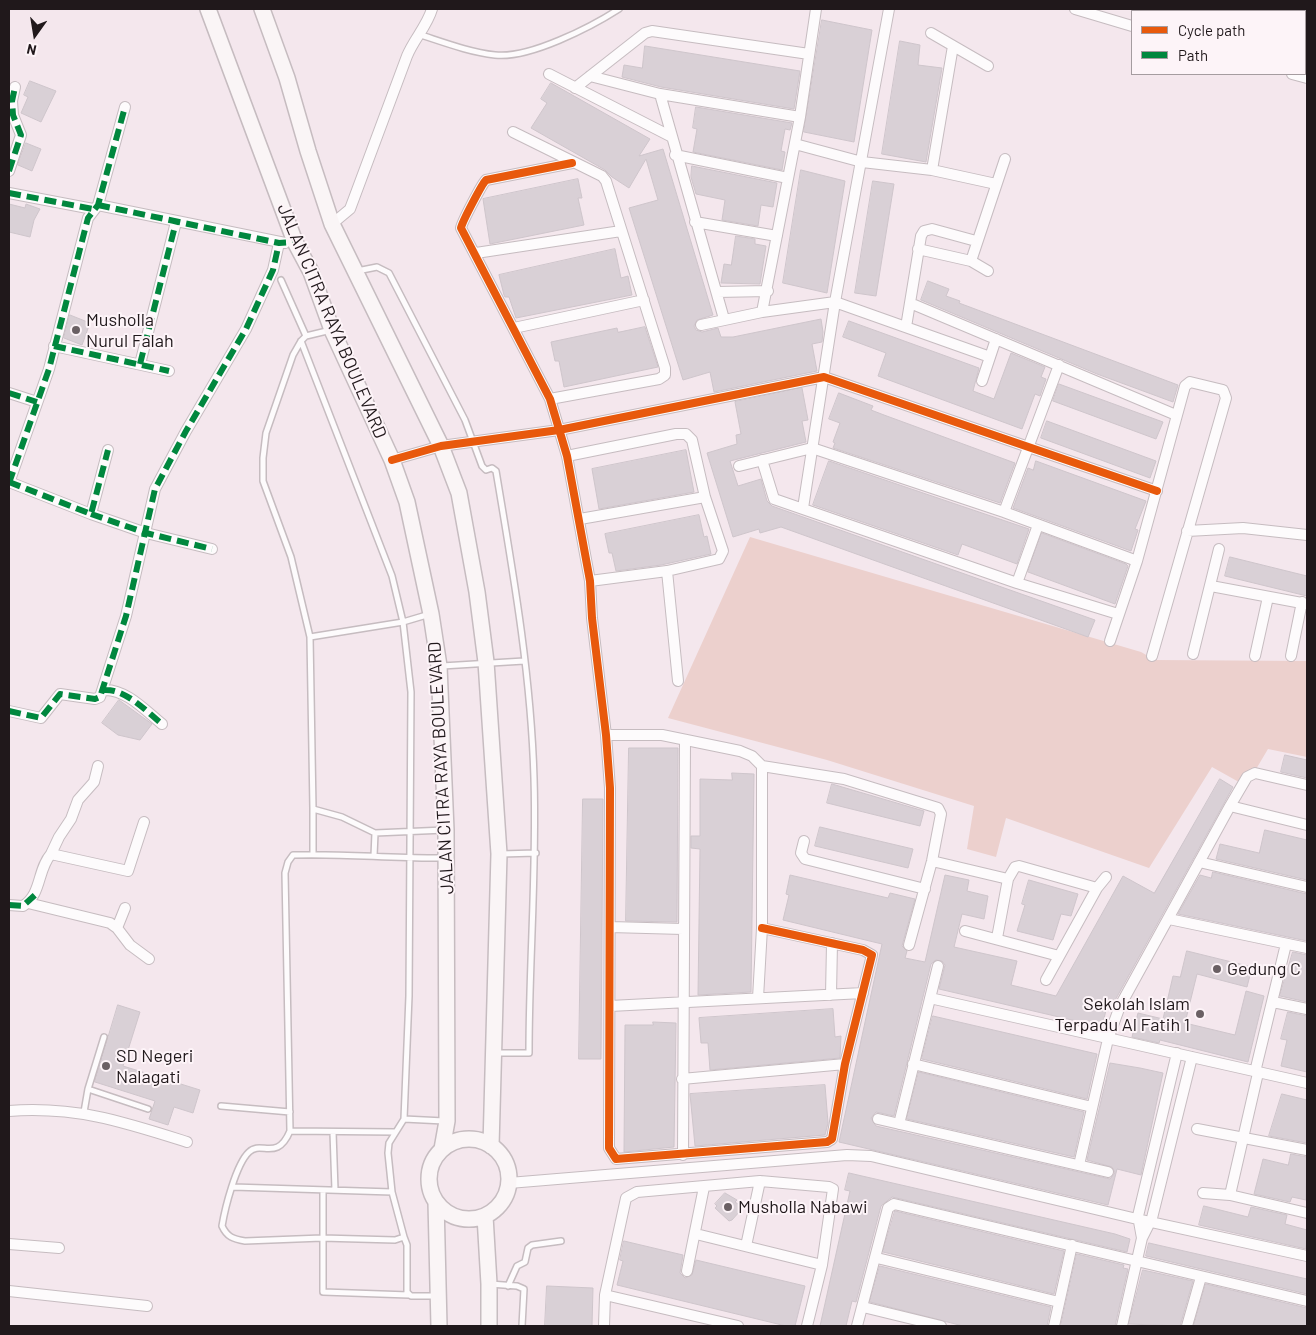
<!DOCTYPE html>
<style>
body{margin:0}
#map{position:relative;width:1316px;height:1335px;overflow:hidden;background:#f4e7ed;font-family:Barlow,sans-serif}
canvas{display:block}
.frame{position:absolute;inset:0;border:10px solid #20181b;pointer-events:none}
.legend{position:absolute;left:1131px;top:10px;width:175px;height:65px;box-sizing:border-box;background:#fdf4f8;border:1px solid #a59ca0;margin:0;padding:6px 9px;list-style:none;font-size:15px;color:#20181b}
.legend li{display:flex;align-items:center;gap:10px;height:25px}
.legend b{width:25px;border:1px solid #a59ca0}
.north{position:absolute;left:10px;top:10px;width:50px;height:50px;-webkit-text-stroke:4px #fdf4f8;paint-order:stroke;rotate:193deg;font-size:14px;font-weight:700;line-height:20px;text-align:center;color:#20181b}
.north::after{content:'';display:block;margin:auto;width:18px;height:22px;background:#20181b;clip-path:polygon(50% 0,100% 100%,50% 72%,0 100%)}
</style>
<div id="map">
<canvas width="1316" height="1335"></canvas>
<div class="frame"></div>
<ul class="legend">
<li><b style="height:6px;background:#e8590c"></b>Cycle path</li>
<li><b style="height:6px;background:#00873e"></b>Path</li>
</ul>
<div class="north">N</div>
</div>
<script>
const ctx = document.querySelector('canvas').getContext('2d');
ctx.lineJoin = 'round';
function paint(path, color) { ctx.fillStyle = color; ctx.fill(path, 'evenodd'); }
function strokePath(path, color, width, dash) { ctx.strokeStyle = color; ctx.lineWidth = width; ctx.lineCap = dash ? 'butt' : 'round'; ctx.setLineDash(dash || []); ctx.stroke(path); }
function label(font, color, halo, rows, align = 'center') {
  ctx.font = font + ' Barlow,sans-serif'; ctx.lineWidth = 4; ctx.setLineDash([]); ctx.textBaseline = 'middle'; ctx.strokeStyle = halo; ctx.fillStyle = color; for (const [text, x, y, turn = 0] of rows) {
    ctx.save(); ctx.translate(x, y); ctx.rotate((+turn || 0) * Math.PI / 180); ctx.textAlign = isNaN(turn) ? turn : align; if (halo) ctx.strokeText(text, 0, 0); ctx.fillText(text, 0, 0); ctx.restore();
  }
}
const green = new Path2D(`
 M750 537 1141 652 1155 660 1307 661V757L1268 749 1246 786 1212 767 1149 868 1006 818 996 857 967 849 974 806 827 760 668 718Z`);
const building = new Path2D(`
 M822 20 872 30 854 142 804 132Z
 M900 41 920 45 918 65 942 68 926 162 882 154Z
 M645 46 800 71 794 109 661 87 622 77 624 65 642 68Z
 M30 81 56 91 41 122 21 113 28 97 24 95Z
 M551 83 650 139 639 156 663 149 713 315 697 320 694 326 696 330 702 332 718 328 721 337H733L821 319 823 332 822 342 812 344 817 371 714 392 710 372 683 380 629 208 658 200 646 159 629 188 612 177 605 170 531 128 547 103 541 99Z
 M696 107 792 123 790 130 785 129 781 151 785 152 782 170 693 152 697 129 693 128Z
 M26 143 41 149 32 171 18 165Z
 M692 166 777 183 773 207 761 205 758 226 722 220 725 200 696 194 691 177Z
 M801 170 845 181 827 293 783 283Z
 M578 179 582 198H578L584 225 490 244 483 199Z
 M873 181 894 184 876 296 855 293Z
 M9 204 25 208 26 204 40 209 34 220 30 237 9 232Z
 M736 236 755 239V244L766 246 760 284 721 283 724 264 731 265Z
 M615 249 621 278 628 276 632 295 516 318 509 297H505L504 295 499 275Z
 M928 281 949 289 946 296 960 301 959 303 1178 385 1173 402 1097 374 921 300Z
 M70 315 90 323 82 345 64 338Z
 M849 321 979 368 973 391 994 399 1011 353 1045 367 1041 377 1046 379 1040 396 1035 394 1022 429 878 376 886 353 843 337Z
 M645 327 658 367 564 387 559 361H555L551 342 617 328 618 332Z
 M1059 384 1163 422 1156 439 1053 401Z
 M802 388 808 420 802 421 806 442 730 461 738 486 761 479 767 501 772 506 1095 620 1088 637 781 527 760 533 759 529 733 537 707 453 737 444 736 435 741 434 735 402Z
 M839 393 873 406 871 410 884 415 1015 463 1000 503 833 448 835 443 833 442 840 423 829 419Z
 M1047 421 1156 461 1150 478 1041 438Z
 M686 450 694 492 599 509 592 469Z
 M829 461 1029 529 1017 564 962 544 958 555 813 505Z
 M1036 461 1146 501 1135 529 1138 530 1131 551 1013 508 1028 468 1033 470Z
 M699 515 704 537 707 536 711 554 661 565 616 571 612 553H609L605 534Z
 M1042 533 1126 564 1128 566 1115 604 1028 572Z
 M1230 557 1307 576V596L1225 576Z
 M119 700 152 724 140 740 118 735 102 723Z
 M629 748H678L677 922 626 921Z
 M1285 755 1307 760V778L1281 772Z
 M732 773 754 774 751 992 698 995 700 849 691 848V836H700V779L732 780Z
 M1220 779 1233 787 1113 1004 1108 1002 1102 1027 939 989 945 965 942 961 936 960 931 964 894 1116 876 1112 871 1118 876 1126 1110 1179 1115 1173 1112 1167 1087 1160 1110 1063 1140 1068 1163 1073 1141 1175 1117 1169 1108 1205 839 1142 882 944 783 920 789 895 786 894 790 875 888 898 890 893 915 899 902 946 907 951 905 958 925 962 945 875 969 880 967 891 988 896 984 919 962 914 954 947 1017 961 1011 985 1056 996 1123 876 1154 893Z
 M832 784 924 811 920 826 827 803Z
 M583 799H603L601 1059H579Z
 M820 827 913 849 908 868 815 846Z
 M1265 830 1307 840V880L1216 859 1220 844 1259 853Z
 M1213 872 1307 894V941L1178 914 1200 875 1211 878Z
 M1029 880 1078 894 1071 916 1061 914 1053 940 1017 931 1025 905 1022 904Z
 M1187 951 1252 967 1247 987 1197 974 1185 1023 1235 1035 1246 991 1264 996 1248 1062 1160 1040 1159 1043 1132 1037 1138 1013 1163 1019 1173 976 1180 977Z
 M1293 952 1307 955V1002L1280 996Z
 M118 1005 140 1012 123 1066 200 1090 193 1113 174 1107 168 1125 149 1119 155 1101 95 1082Z
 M833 1009 835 1037 841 1036 840 1058 710 1070 708 1043H701L699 1018Z
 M1288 1012 1307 1016V1072L1281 1066 1287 1040 1281 1039Z
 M933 1016 1097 1054 1087 1099 922 1059Z
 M653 1022 676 1023 674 1147 624 1152 625 1025H653Z
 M919 1072 1084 1112 1074 1157 907 1119Z
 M825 1085 828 1123 825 1135 695 1146 690 1094Z
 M1282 1094 1307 1100V1143L1269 1136Z
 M1291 1154 1307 1157 1306 1200 1292 1197 1290 1202 1254 1194 1263 1159 1288 1165Z
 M849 1173 1115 1234 1130 1239 1127 1252 892 1197 881 1206 856 1302 852 1301 846 1326H820L850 1191 845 1190Z
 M725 1193 737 1200 735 1202 741 1206 738 1209 740 1211 732 1220 729 1221 715 1208 717 1206 715 1204Z
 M1204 1206 1248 1217 1251 1207 1287 1215 1285 1224 1307 1230 1306 1249 1199 1225Z
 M895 1211 1064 1251 1054 1294 883 1252Z
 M624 1241 683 1255 680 1273 685 1278 692 1275 696 1260 805 1286 795 1326H786L617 1285 623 1261 620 1260Z
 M1149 1243 1307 1279V1294L1146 1256Z
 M1077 1254 1124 1265 1123 1268 1128 1269 1115 1326H1061Z
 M880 1266 1051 1307 1047 1326H963L870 1302Z
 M1143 1270 1193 1281 1180 1326 1129 1324Z
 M1206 1284 1307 1308V1326H1194Z
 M547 1286 593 1288 592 1326H545Z`);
const service = new Path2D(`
 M418 34C443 42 469 52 495 55 529 59 591 27 619 9
 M357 271 377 267 389 273 465 420 482 466 486 470 492 468 496 471C513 572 531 674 534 778 537 870 529 961 529 1053H495
 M281 280 306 336
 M331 330 306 336 301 341 293 355 266 433 263 458V481L291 557 310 637 313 809 342 817 375 833 445 830
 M301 341 392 576 403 622 411 692 409 996 404 1119 389 1143 388 1153 392 1192 404 1237 395 1240 322 1238 245 1241C233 1239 227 1237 222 1226 225 1208 236 1164 249 1152 261 1140 277 1162 290 1131L285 873 288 862 293 855C343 853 393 859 443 858
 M310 637 403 622 430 614
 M442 666 524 661
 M501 854 536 853
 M313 855V809
 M374 856 375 833
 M104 1037 88 1089 148 1109
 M221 1106 290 1112
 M84 1112 88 1089
 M404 1119 444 1121
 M290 1131 395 1132
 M333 1132 335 1190
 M233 1187 392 1192
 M323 1190V1292L409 1295
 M404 1237 407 1245V1292L411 1296H437
 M490 1284 517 1286 524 1289 522 1326
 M508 1286 517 1266 525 1262 528 1248 532 1245 561 1241`);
const minor = new Path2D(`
 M1075 9 1132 26
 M931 33 988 66
 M549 74 670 136
 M1292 74 1307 78
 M590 76 660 94 800 117
 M575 88 645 33 652 31 809 54
 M660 94 724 319
 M513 132 602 176 606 181 665 368V375L659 379 550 399
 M795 144 862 162 932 170 996 184
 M675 155 788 178
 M572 163 486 180C482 184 462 222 461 228L550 399 567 456 590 581 592 618 606 735 610 788 609 1148 616 1159 827 1142 832 1139 845 1064 872 955 863 950 762 928
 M932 170 953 46
 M9 171 21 135 13 115 12 101 15 87
 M9 193 93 209
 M98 205 285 243
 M695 222 777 236
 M332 224 350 209 407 56C414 39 427 26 432 9
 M918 249 971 261 988 271
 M476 253 621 231
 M971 261 1005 159
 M717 292 768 291
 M910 303 1176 415
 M762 312 800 117 816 9
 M701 325 762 312 835 302 990 357
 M906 327 921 236 924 231 932 229 976 241
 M514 328 644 300
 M54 346 169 371
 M140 364 176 222
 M982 381 996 339
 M9 393 37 402
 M567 456 676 434H686L692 440 705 497 723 551 719 559 667 571 590 581
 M392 460 441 446 559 430 824 377 1157 491
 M762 460 774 499 777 500 1017 583 1118 614
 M739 466 812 448 1004 512 1137 561
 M9 482 91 514 108 450
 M9 483 49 369 88 218 98 205 125 107
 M803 508 835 302 889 9
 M1004 512 1059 365
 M91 514 146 533 212 549
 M580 519 705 497
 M1187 531 1243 528 1307 535
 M667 571 678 681
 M1017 583 1038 525
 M1211 586 1307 604
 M1110 641 1137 561 1185 386 1190 382 1223 390 1226 398 1152 656
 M1193 654 1219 549
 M1255 656 1268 597
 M1291 656 1302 602
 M103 690C125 688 146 711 162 724
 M9 711 41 718 60 694 95 699 100 697 126 616 155 489 186 431 246 329 273 270 279 243
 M606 735H662L740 751 752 756 762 766 844 779 938 808 941 814 932 861 909 945
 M1230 806 1307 825
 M804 841 801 853 805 859 925 889
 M51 854 59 837 71 819 78 800 94 782 98 766
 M932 861 1008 879
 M1199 862 1307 887
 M28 903 110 923 117 928 130 945 149 959
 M9 905 23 906C42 894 37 870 51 854L128 871 144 822
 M1169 919 1307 948
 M610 927 683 929
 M117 928 125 908
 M965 931 1059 956
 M997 938 1008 879 1015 867 1019 866 1097 888
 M1046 980 1097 888 1106 877
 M831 995 832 943
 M758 998 762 928V766
 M930 998 1307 1083
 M1273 1002 1307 1009
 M610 1006 863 993
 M1177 1053 1138 1216 1142 1238 1152 1218 1192 1057
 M913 1064 1092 1107
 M1255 1072 1286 944
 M682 1079 845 1064
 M9 1111C76 1106 124 1122 187 1142
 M878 1119 1108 1172
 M899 1124 938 966
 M1197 1129 1307 1150
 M683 1155 685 740
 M1079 1165 1108 1039 1120 1006 1230 806 1247 777 1255 773 1307 785
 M509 1183 847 1155 871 1156 1137 1219 1307 1256
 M1203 1193 1230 1195 1307 1213
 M1230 1195 1258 1073
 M696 1234 822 1265
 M9 1244 59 1248
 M746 1246 760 1181
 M877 1258 1059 1302
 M687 1271 704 1187
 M9 1291 147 1306
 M605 1295 738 1326
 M863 1307 941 1326
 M604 1326 605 1295 626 1198 637 1192 760 1181 829 1187 833 1189 822 1265 807 1326
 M857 1326 888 1208 894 1204 1307 1301
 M1054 1326 1072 1245
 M1122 1326 1142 1238
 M1187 1326 1201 1277`);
const secondary = new Path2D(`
 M208 9 295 242 311 272 332 330 392 460 407 502 431 614 439 666 446 830 447 1121 442 1149
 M262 9 287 78 308 151 332 224 441 446 459 493 477 592 486 662 499 854 491 1146
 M429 1179a40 40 0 1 1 80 0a40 40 0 1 1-80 0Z
 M436 1202 439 1326
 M485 1216 489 1284V1326`);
const quiet = new Path2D(`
 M9 171 21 135 13 115 12 101 15 87
 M9 193 93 209
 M98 205 279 243 295 242
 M54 346 169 371
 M140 364 176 222
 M9 393 37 402
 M9 482 91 514 108 450
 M9 483 49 369 88 218 98 205 125 107
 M91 514 146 533 212 549
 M103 690C125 688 146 711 162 724
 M9 711 41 718 60 694 95 699 100 697 126 616 155 489 186 431 246 329 273 270 279 243
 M9 905 23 906 36 894`);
const cycleway = new Path2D(`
 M572 163 486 180C482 184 462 222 461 228L550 399 567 456 590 581 592 618 606 735 610 788 609 1148 616 1159 827 1142 832 1139 845 1064 872 955 863 950 762 928
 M392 460 441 446 559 430 824 377 1157 491`);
const markers = [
 [76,330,5,"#6a6064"],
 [1217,969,5,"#6a6064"],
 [1200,1014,5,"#6a6064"],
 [106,1066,5,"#6a6064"],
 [728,1207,5,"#6a6064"]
];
const poiNames = [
 ["Musholla",86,320],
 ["Nurul Falah",86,341],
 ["Gedung C",1227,969],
 ["Sekolah Islam",1190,1004,"right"],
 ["Terpadu Al Fatih 1",1190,1025,"right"],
 ["SD Negeri",116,1056],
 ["Nalagati",116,1077],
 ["Musholla Nabawi",738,1207]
];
const streetNames = [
 ["JALAN CITRA RAYA BOULEVARD",332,321,67],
 ["JALAN CITRA RAYA BOULEVARD",441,768,-93]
];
paint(green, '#ecd0cd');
paint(building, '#d9d0d6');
strokePath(building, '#cec5cb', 1);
strokePath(service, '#c6bcc0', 8);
strokePath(minor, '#c6bcc0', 12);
strokePath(secondary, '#c6bcc0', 18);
strokePath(service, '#fdfbfc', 5);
strokePath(minor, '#fdfbfc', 10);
strokePath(secondary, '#faf5f6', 15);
strokePath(quiet, '#00873e', 6, [12, 6]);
strokePath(cycleway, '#e8590c', 8);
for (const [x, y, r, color] of markers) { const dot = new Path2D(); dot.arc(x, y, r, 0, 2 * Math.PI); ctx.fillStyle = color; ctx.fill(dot); strokePath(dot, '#fdf4f8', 2); }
label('18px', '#20181b', '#fdf4f8', poiNames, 'left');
label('18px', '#20181b', '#fdf4f8', streetNames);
</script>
